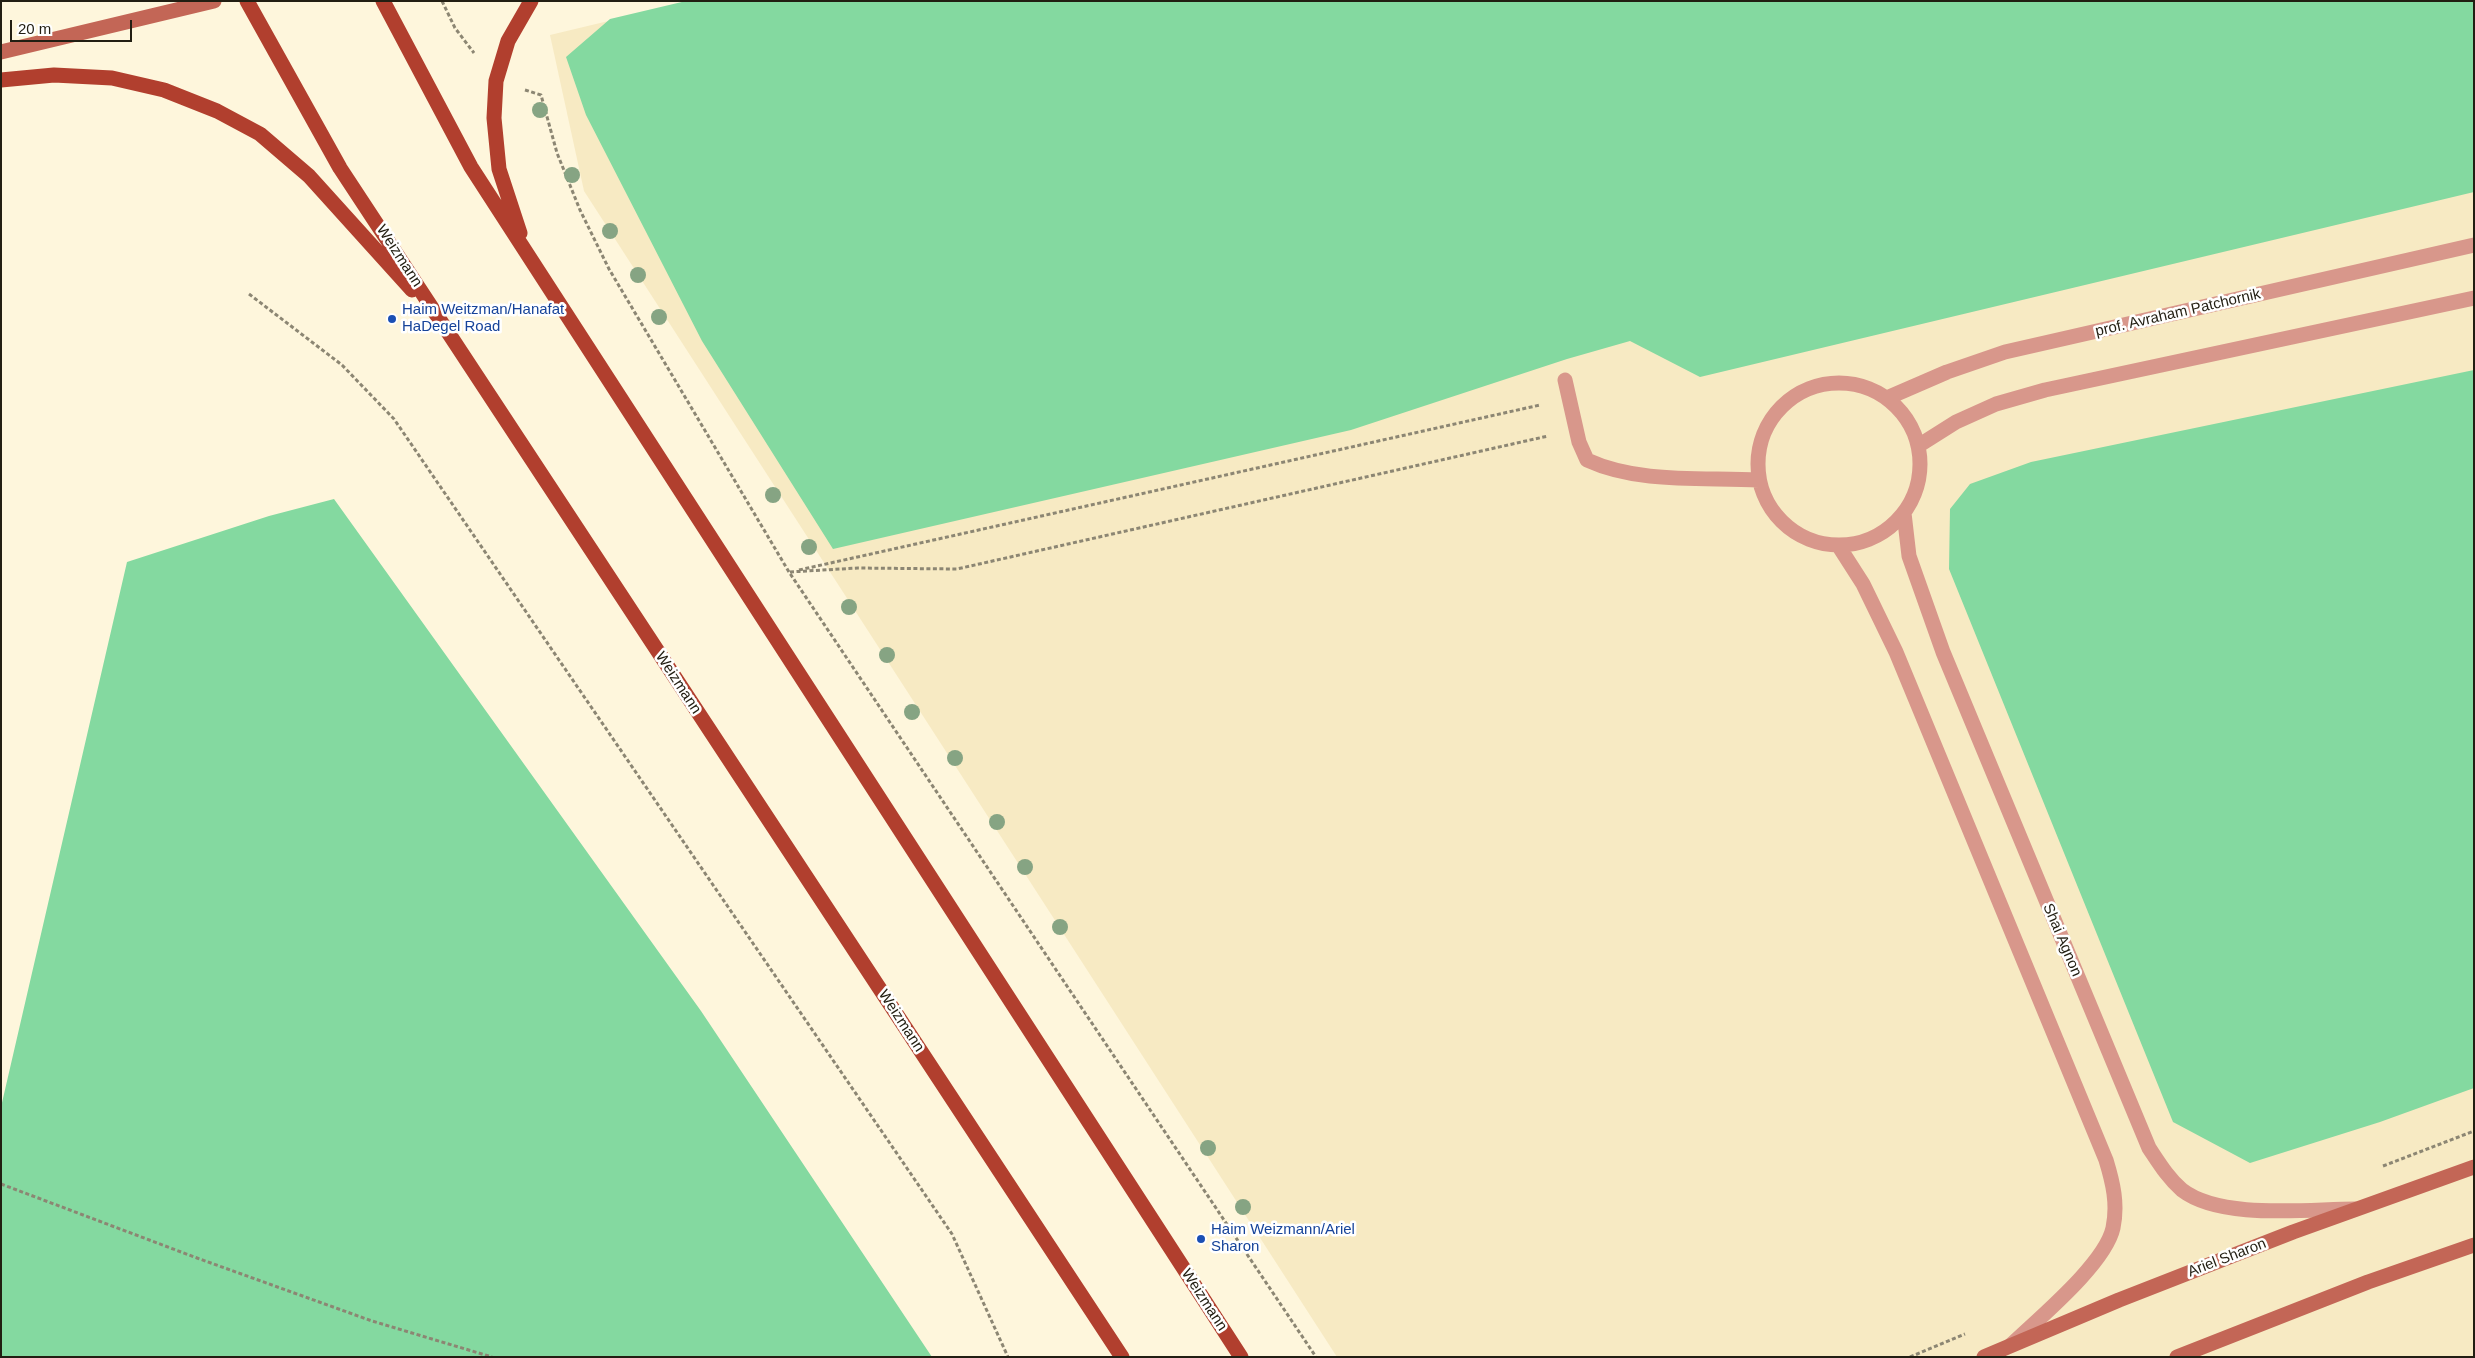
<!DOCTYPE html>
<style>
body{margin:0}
#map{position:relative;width:2475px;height:1358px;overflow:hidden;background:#fef6dc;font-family:Arial,sans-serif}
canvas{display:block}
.frame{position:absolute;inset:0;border:2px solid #221e12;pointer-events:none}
.scale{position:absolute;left:10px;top:20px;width:122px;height:22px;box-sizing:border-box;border:2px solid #221e12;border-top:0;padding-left:6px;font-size:15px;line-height:18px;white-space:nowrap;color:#221e12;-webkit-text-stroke:4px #fff;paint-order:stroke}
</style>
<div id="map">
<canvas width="2475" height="1358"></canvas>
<div class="frame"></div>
<div class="scale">20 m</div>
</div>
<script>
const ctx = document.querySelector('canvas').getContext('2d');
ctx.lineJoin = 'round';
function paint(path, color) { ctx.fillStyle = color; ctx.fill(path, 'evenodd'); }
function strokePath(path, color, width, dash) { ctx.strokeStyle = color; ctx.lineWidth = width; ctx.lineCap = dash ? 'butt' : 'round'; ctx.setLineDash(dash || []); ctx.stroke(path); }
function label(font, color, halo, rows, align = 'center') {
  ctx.font = font + ' Arial,sans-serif'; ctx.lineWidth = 5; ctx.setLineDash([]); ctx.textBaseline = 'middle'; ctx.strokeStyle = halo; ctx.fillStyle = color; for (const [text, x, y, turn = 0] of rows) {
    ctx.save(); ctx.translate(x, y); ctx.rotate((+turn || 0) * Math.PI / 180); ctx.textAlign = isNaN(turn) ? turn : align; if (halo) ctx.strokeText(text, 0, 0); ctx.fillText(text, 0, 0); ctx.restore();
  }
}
const built = new Path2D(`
 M692 1H2474V1357H1337L584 191 550 35Z`);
const green = new Path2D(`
 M686 1H2474V192L1700 377 1630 341 1567 359 1351 430 833 549 702 341 586 115 566 57 610 19Z
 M2474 370V1088L2380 1122 2250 1163 2173 1122 1949 569 1950 509 1970 484 2031 462Z
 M334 499 701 1011 932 1357H1V1107L127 562 269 516Z`);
const path = new Path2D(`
 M442 1 455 28 474 53
 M525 90 541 95 557 153 580 210 609 269 789 572 1316 1357
 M249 294 342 365 394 419 952 1234 1008 1357
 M799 570 1540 405
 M790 572 858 568 957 569 1548 436
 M2383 1166 2474 1131
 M1 1184 197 1258 372 1321 492 1357
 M1910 1357 1965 1334`);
const street = new Path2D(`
 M1565 380 1579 442 1587 460C1639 484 1703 477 1759 480
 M1758 464a81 81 0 1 1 162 0a81 81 0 1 1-162 0Z
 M1887 398 1947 372 2005 352 2474 245
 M1918 446 1956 422 1996 404 2045 390 2474 298
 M1904 513 1909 556 1943 652 2149 1148C2159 1163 2168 1178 2182 1190 2221 1220 2307 1209 2355 1209
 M1838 545 1863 584 1896 652 2106 1160C2113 1183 2118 1204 2113 1228 2105 1264 2039 1318 2011 1345`);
const secondary = new Path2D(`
 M1 52 214 1
 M1984 1357 2119 1300 2293 1232 2474 1167
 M2177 1357 2368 1282 2474 1245`);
const primary = new Path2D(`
 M247 1 340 168 1122 1357
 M383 1 471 167 1241 1357
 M1 80 54 75 112 78 164 90 217 111 260 134 309 176 412 290
 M520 233 499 169 494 118 496 81 508 41 531 1`);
const trees = [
 [540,110],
 [572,175],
 [610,231],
 [638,275],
 [659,317],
 [773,495],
 [809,547],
 [849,607],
 [887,655],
 [912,712],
 [955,758],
 [997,822],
 [1025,867],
 [1060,927],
 [1208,1148],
 [1243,1207]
];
const markers = [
 [392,319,5,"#1a4fb4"],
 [1201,1239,5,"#1a4fb4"]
];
const streetNames = [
 ["Weizmann",399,256,57],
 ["prof. Avraham Patchornik",2178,313,-13],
 ["Weizmann",678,683,57],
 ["Shai Agnon",2062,940,67],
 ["Weizmann",901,1021,57],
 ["Ariel Sharon",2227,1258,-21],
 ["Weizmann",1204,1300,57]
];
const transitNames = [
 ["Haim Weitzman/Hanafat",402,310],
 ["HaDegel Road",402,327],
 ["Haim Weizmann/Ariel",1211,1230],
 ["Sharon",1211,1247]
];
paint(built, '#f7eac3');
paint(green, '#84d9a0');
strokePath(path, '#8c8673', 3, [4, 2.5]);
strokePath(street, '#d8978b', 15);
strokePath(secondary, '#c36656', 15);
strokePath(primary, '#b13f2e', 15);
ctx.fillStyle = '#86a483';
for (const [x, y] of trees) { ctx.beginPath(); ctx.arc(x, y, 8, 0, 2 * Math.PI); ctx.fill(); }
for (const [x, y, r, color] of markers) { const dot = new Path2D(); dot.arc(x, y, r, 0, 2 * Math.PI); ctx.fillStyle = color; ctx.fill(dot); strokePath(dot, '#fff', 2); }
label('15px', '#221e12', '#fff', streetNames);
label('15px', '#164399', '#fff', transitNames, 'left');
</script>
